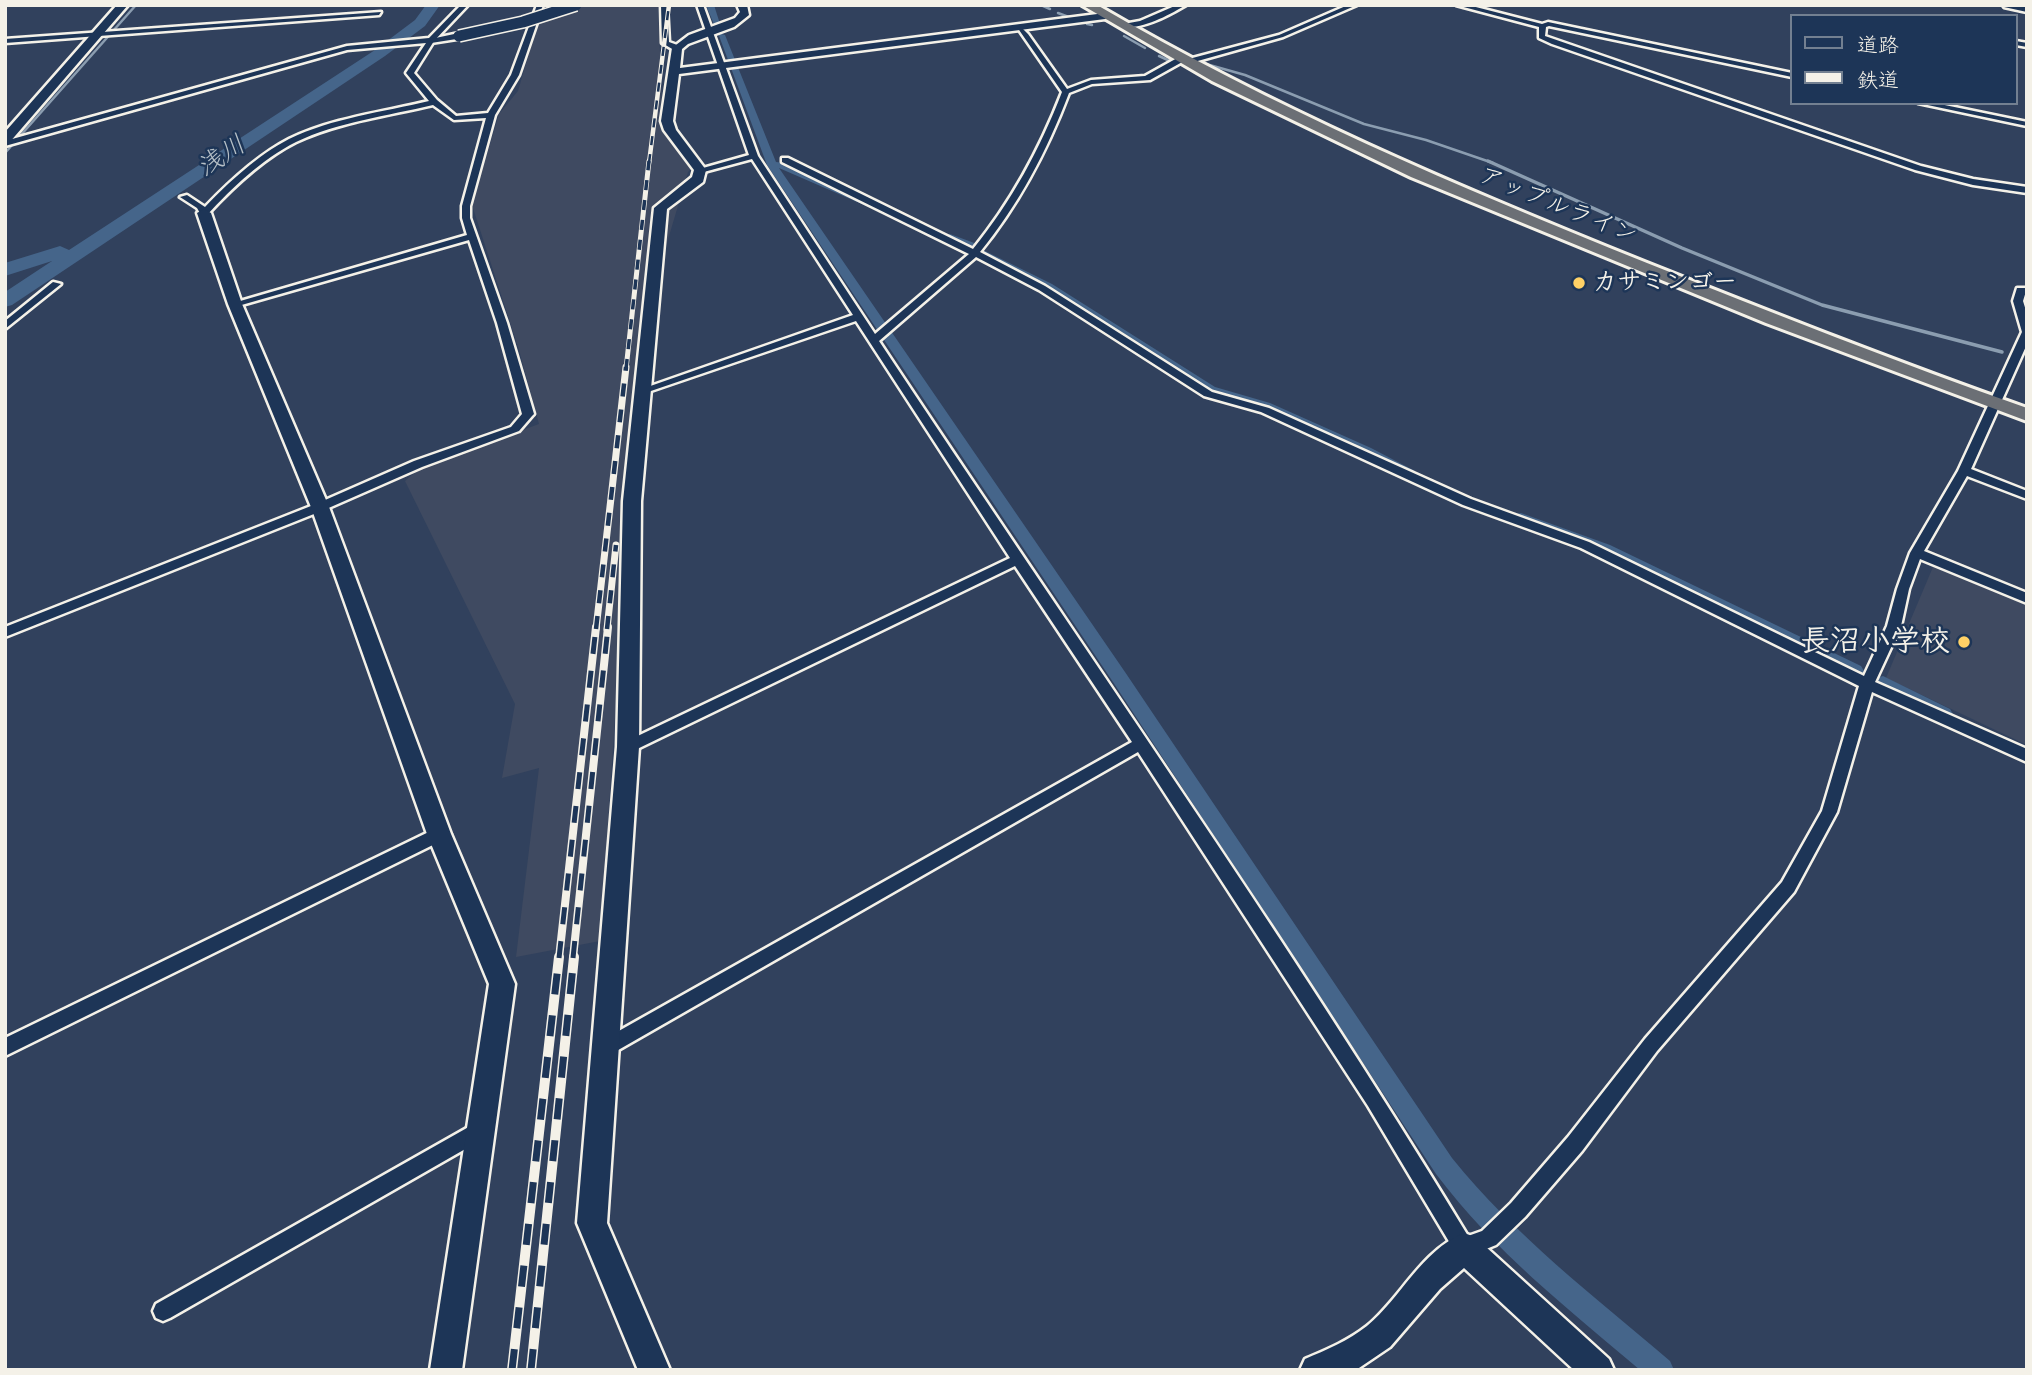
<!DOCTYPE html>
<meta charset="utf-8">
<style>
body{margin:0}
#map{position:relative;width:2032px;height:1375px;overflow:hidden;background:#31415d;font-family:Caveat,"Klee One",sans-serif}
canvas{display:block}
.frame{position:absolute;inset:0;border:7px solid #f4f1e8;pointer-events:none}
.legend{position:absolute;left:1790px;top:14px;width:228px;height:91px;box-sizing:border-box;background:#1d3557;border:2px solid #738091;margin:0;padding:9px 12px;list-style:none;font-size:21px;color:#f4f1e8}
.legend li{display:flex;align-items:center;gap:14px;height:35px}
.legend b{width:35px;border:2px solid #738091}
</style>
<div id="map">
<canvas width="2032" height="1375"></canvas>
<div class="frame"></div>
<ul class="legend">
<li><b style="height:9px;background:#1d3557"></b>道路</li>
<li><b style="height:9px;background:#f4f1e8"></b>鉄道</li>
</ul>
</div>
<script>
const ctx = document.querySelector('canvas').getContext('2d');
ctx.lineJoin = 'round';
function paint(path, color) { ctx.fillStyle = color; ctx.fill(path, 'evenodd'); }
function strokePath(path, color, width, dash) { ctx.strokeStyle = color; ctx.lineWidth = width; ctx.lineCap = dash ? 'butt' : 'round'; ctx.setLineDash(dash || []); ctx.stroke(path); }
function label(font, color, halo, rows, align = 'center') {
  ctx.font = font + ' Caveat,"Klee One",sans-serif'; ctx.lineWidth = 5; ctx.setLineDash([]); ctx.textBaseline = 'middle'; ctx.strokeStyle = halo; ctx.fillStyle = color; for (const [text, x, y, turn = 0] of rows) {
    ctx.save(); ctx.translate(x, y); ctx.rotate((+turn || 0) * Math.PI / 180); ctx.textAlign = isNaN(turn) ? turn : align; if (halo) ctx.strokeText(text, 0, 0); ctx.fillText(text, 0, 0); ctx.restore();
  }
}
const built = new Path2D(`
 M543 5H658L663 124 692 168 688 172 656 280 635 421 600 941 516 957 539 768 502 778 515 704 405 481 420 468 539 424 519 350 472 205 499 114 518 91Z
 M1933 567 2027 605V745L1886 678Z`);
const streamFar1 = new Path2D(`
 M1041 5 1050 9
 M1058 13 1074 19
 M1087 24 1092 25
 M1124 36 1145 48
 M1159 56 1170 61
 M1206 64 1245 75 1364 124 1426 140 1493 163
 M5 153 136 5`);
const stream = new Path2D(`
 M1488 161 1682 248 1822 305 2002 352`);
const canal = new Path2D(`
 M706 5H714L721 27H715Z
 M718 33 725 35 776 162 785 163 888 209 878 211 779 168 1125 672 1452 1158C1515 1236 1594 1296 1670 1361L1674 1370H1640C1566 1307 1495 1252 1436 1174L1113 682 767 165Z
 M950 234 977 244 979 246 973 249 946 239 944 237Z
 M983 250 1052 284 1215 387 1270 403 1371 448 1415 471 1408 476 1403 474 1367 455 1260 409 1205 393 1044 290 979 255 977 253Z
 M1521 513 1610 545 1861 666 1864 671 1861 676H1849L1598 553 1516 522 1513 518 1516 514Z
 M1883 676 1950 709 1953 714 1950 719H1938L1877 688 1874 683 1877 678Z`);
const river = new Path2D(`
 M426 5H440L425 26 385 56 12 305 5 307V292L52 261 5 276V263L60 246 69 250 375 50 415 20Z`);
const street = new Path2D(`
 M461 5H468L434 41 414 73 437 100 456 116 488 113 511 75 537 5H543L519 75 495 115 470 206V218L507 323 534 414 532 416 519 431 422 467 324 510 5 637V627L316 504 414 461 511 427 522 414 497 323 469 240 238 306 230 304 467 235 462 218V206L486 118 454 120 433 105C387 116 338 122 296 142 262 159 232 188 207 215H201L197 208 180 197 187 195 205 207C229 182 258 155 289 139 332 118 383 112 429 101L406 73 426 43 347 50 5 146V141L347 46 429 38Z
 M661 5H667L669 42 680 46V50H674L662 43Z
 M697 5H703L758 156 875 334 969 254 782 162V158H788L973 249C1012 201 1040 149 1062 92L1017 27H1021L1028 34 1067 89 1091 80 1145 76 1179 57H1185V60L1279 35 1348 5H1357L1283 37 1187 64 1184 61 1150 80 1092 84 1069 93C1047 151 1019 204 980 252L1045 286 1212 392 1269 408 1471 499 1589 542 1864 676 1887 626 1897 589 1910 553 1958 471 2022 332 2013 301 2017 288H2027L2023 301 2027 314V344L1971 469 2027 491V499L1967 476 1924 551 2027 593V603L1920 559 1909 589 1901 626 1875 682 2027 749V762L1872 692 1837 812 1794 892 1657 1051 1582 1151 1525 1217 1496 1245 1464 1258 1457 1255 1368 1106 1138 752 613 1053 607 1056 601 1053 598 1047 601 1041 1132 742 1015 566 633 751H623L621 747 623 743 1010 558 856 321 648 392H640L639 390 853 315 752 159 700 173 696 170 749 155ZM976 257 1039 290 1204 396 1261 412 1463 505 1581 548 1859 686 1822 811 1782 882 1645 1039 1568 1137 1511 1203 1482 1231 1468 1236C1283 931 1076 639 879 341Z
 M1177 5H1186C1169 15 1137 33 1118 25L1140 21Z
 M1456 5H1468L1542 24 1548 22 1792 73V77L1549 26 1546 27 1545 36 1921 166 1973 179 2027 187V193L1973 185 1915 170 1552 44 1539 38V27Z
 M381 12 379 15 5 43V39Z
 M2016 41 2027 43V47L2016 45Z
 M1918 103H1935L2027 122V126Z
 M53 282 61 284 5 329V321Z
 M439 827 445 829 447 834 445 839 5 1056V1038Z
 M481 1120 488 1122 490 1129 488 1136 170 1318 163 1321 156 1318 153 1311 156 1304Z`);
const secondary = new Path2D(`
 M117 5H128L9 143 5 144V132Z
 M737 5H747L749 15 734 27 688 44 682 49 680 68 1105 13 1110 16 1105 19 679 74 673 121 676 130 706 170 703 182 667 209 641 501 639 747 607 1223 670 1370H638L577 1223 617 747 623 501 654 208 692 177 694 170 664 130 661 121 672 48 689 35 735 18 740 12Z
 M2003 5 2027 6V12L2004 7Z
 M459 33 463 34V38L431 43 426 40Z
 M204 209 211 213 242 304 329 507 451 834 515 984 462 1370H430L489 984 427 834 311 507 228 304 197 213Z
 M1464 1233 1475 1237 1609 1359 1614 1370H1574L1464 1268 1440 1289 1390 1347 1356 1370H1300L1305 1359C1326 1350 1348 1341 1367 1326 1401 1298 1421 1251 1464 1233Z`);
const highway = new Path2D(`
 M1082 5H1097C1273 108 1458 187 1647 263 1773 313 1899 363 2027 408V421L1766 323 1411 177 1212 81Z`);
const railFar4 = new Path2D(`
 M649 163 669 5`);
const railFar3 = new Path2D(`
 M626 369 649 161`);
const railFar2 = new Path2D(`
 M596 629 626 367
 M607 629 616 545`);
const railFar1 = new Path2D(`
 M559 958 596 627
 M573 958 608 627`);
const rail = new Path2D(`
 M512 1370 559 957
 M531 1370 574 957`);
const secondaryBridge = new Path2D(`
 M459 36 523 22 576 5`);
const markers = [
 [1579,283,7,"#ffd166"],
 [1964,642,7,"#ffd166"]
];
const farStreetnames = [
 ["アップルライン",1558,206,22]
];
const farPoinames = [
 ["カサミンゴー",1593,283]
];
const farWaternames = [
 ["浅川",222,157,-34]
];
const poiNames = [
 ["長沼小学校",1950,642]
];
paint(built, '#3f4a61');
strokePath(streamFar1, '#8b9db0', 2.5);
strokePath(stream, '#8b9db0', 3.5);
paint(canal, '#45658a');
paint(river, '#45658a');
strokePath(street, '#f4f1e8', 5);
strokePath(secondary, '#f4f1e8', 5);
strokePath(highway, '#f4f1e8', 6);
paint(street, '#1d3557');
paint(secondary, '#1d3557');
paint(highway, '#6b6f75');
strokePath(railFar4, '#f4f1e8', 4.5);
strokePath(railFar3, '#f4f1e8', 5);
strokePath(railFar2, '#f4f1e8', 7);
strokePath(railFar1, '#f4f1e8', 8);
strokePath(rail, '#f4f1e8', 10);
strokePath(railFar4, '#1d3557', 2.5, [9]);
strokePath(railFar3, '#1d3557', 3.5, [10]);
strokePath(railFar2, '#1d3557', 4.5, [13]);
strokePath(railFar1, '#1d3557', 5, [17]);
strokePath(rail, '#1d3557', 7, [21]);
strokePath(secondaryBridge, '#f4f1e8', 14, []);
strokePath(secondaryBridge, '#1d3557', 11);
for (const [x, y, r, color] of markers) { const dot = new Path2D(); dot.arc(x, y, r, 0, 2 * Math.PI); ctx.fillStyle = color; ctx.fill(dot); strokePath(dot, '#1d3557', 2.5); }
label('24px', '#f4f1e8', '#1d3557', farStreetnames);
label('bold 24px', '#f4f1e8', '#1d3557', farPoinames, 'left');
label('italic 26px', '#b7c0c7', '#1d3557', farWaternames);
label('bold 30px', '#f4f1e8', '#1d3557', poiNames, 'right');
</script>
